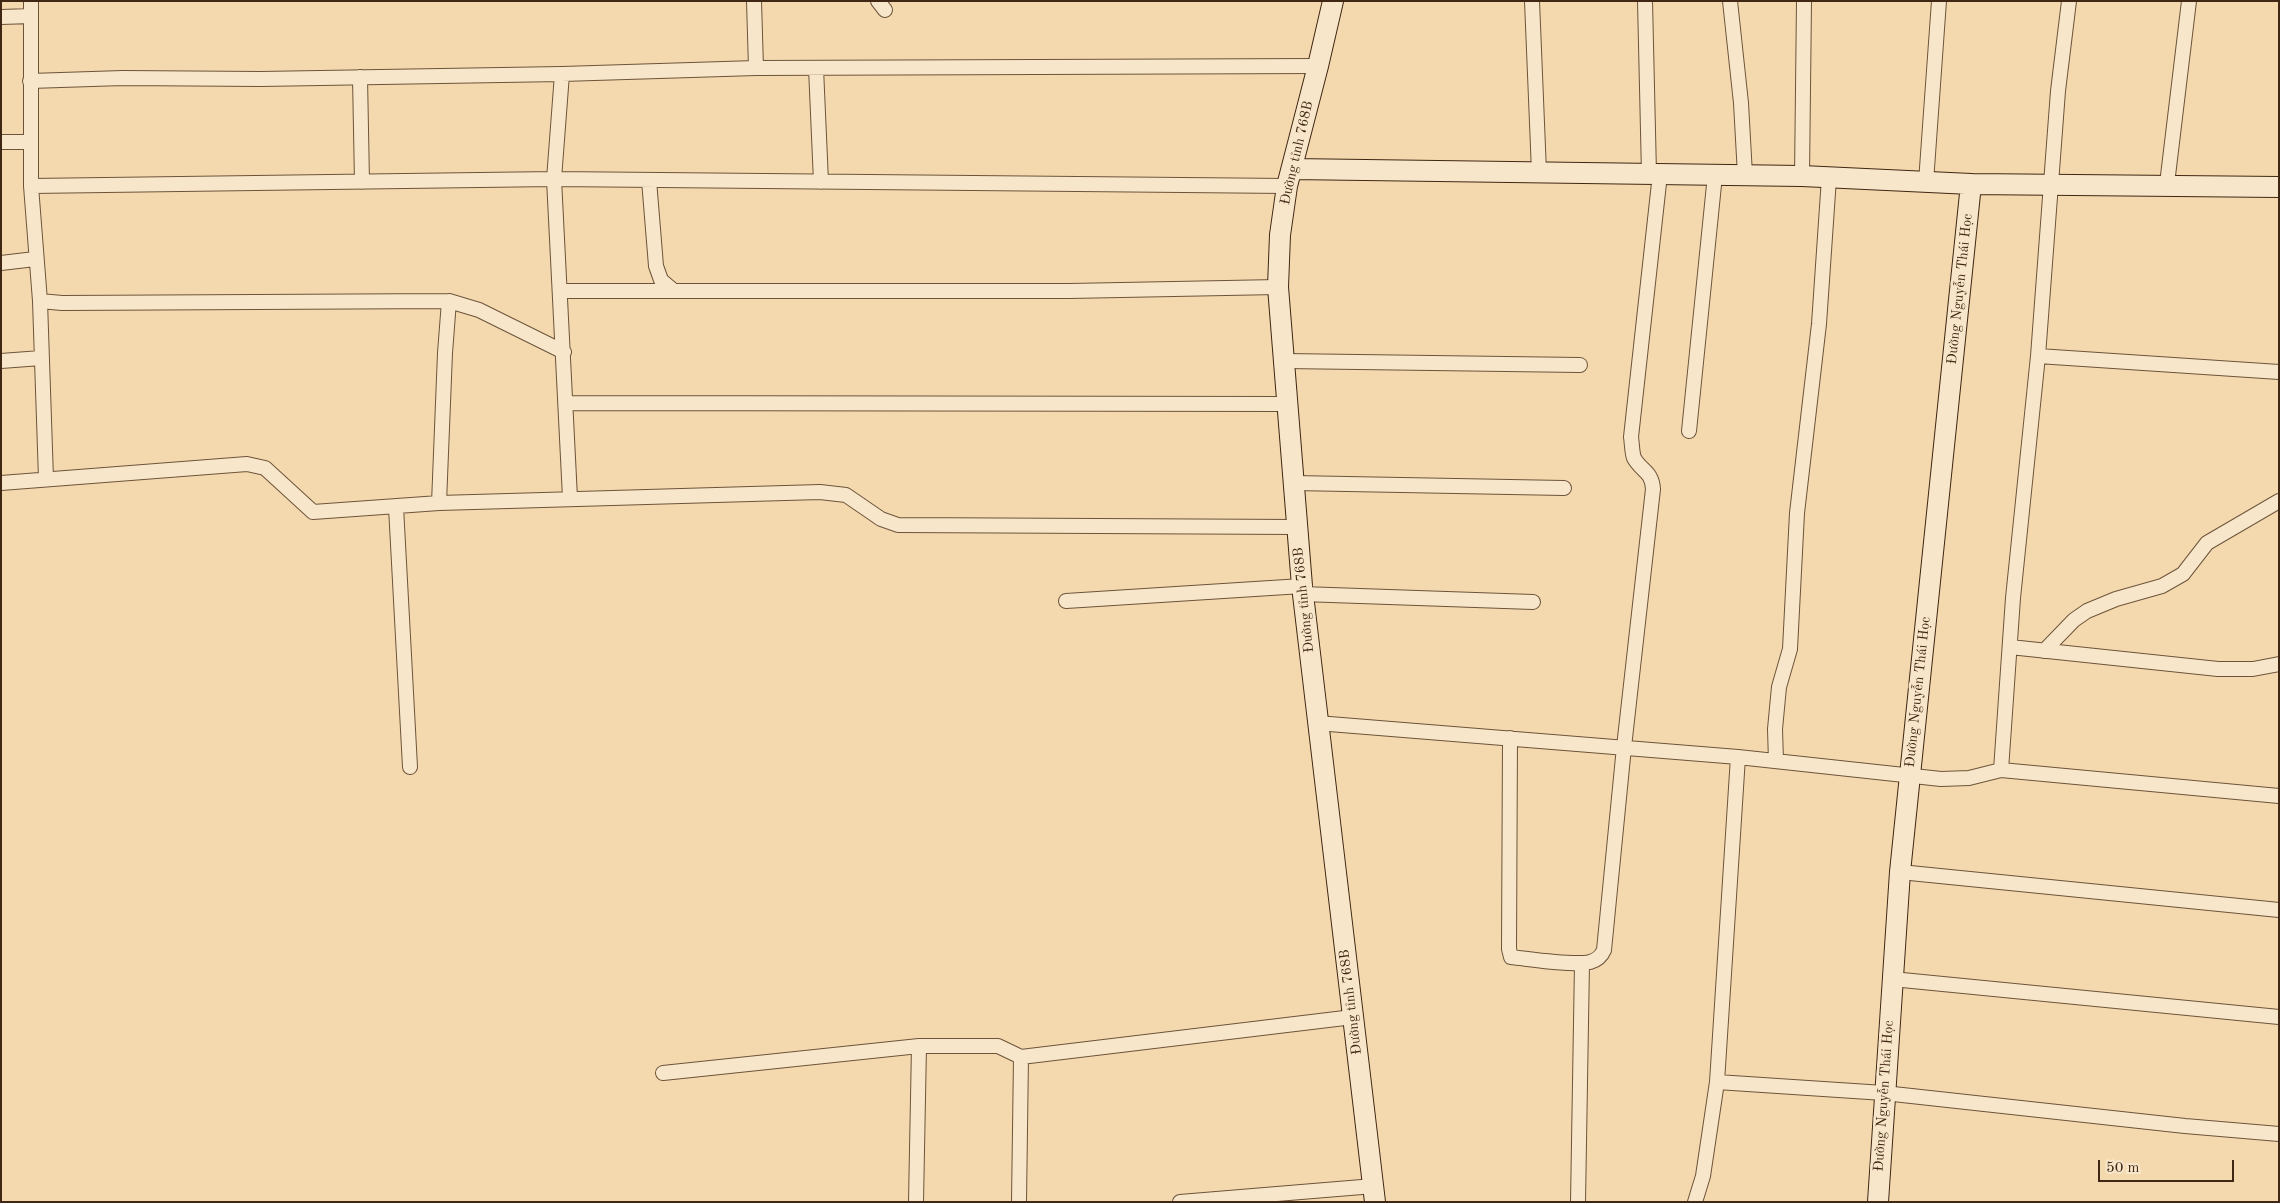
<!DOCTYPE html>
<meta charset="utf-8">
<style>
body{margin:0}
#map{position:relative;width:2280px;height:1203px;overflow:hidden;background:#f5d9ae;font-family:"Old Standard TT",serif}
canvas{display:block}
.frame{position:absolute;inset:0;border:2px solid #3f2713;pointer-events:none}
.scale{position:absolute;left:2098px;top:1160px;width:136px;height:22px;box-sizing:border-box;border:2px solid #3f2713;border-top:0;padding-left:6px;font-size:15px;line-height:18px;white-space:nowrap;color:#3f2713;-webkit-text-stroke:4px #f8e6ca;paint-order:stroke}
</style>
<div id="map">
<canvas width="2280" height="1203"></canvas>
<div class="frame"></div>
<div class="scale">50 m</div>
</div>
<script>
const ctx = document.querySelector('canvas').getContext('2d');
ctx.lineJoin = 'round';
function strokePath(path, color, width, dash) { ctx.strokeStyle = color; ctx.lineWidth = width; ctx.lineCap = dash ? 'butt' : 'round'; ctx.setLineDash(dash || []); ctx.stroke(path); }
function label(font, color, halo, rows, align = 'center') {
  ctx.font = font + ' "Old Standard TT",serif'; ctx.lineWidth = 5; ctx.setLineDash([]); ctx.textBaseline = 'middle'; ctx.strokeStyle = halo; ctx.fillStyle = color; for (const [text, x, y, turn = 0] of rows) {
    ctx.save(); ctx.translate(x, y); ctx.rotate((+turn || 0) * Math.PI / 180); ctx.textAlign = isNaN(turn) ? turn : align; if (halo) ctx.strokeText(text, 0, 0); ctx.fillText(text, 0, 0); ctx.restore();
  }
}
const street = new Path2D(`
 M31 1V186L40 301 46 479
 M754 1 756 68
 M878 1 885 10
 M1532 1 1539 172
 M1645 1 1649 174
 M1730 1 1741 103 1745 175
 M1 17 31 16
 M816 68 821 182
 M562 74 554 179 570 498
 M360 77 362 182
 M30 81 123 78 260 79 562 74 756 68 1318 66
 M1 142H30
 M1802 176 1804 1
 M649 180 656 266 661 280 674 291
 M1926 182 1939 1
 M2167 184 2189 1
 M31 186 554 179 1287 186
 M1 263 35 259
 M560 291H1069L1278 287
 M40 301 62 303 449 301
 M2038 356 2279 372
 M1 361 41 358
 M1284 361 1580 365
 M566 403 1287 404
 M1689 431 1715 175
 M1 483 247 464 265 468 313 512 439 503 820 492 846 495 881 519 898 525 1297 527
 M1293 483 1564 488
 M439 503 445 353 449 301 479 310 564 352
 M396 507 410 767
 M1302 594 1533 602
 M1066 601 1302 586
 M2010 647 2218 669H2253L2279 664
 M2044 651 2074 620 2087 611 2116 599 2162 586 2183 574 2207 543 2279 501
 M1317 723 1738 757 1941 779 1969 778 2001 770 2279 796
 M1510 738 1509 949 1511 957C1530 959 1572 966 1590 962 1597 960 1601 957 1604 950L1624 747 1653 489C1652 471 1641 471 1634 458 1632 453 1632 443 1631 437L1660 174
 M1738 757 1717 1082 1884 1093 2185 1126 2279 1134
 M1776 761 1775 729 1779 687 1790 649 1797 513 1819 324 1829 178
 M2001 770 2013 598 2038 356 2058 91 2069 1
 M1900 872 2279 910
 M1892 979 2279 1017
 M1021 1057 1353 1017
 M663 1073 919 1046H998L1021 1057 1019 1202
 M916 1202 919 1046
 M1180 1202 1374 1186
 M1578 1202 1582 963
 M1695 1202 1703 1176 1717 1082`);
const secondary = new Path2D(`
 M1333 1 1318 66 1287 186 1280 235 1278 287 1302 586 1375 1202
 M1292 169 1802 176 1971 184 2279 187
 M1878 1202 1900 872 1971 184`);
const streetNames = [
 ["Đường tỉnh 768B",1297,153,-77],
 ["Đường Nguyễn Thái Học",1960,289,-84],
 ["Đường tỉnh 768B",1304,600,-96],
 ["Đường Nguyễn Thái Học",1918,692,-84],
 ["Đường tỉnh 768B",1351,1002,-97],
 ["Đường Nguyễn Thái Học",1884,1096,-86]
];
strokePath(street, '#6c543a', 16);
strokePath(secondary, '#3f2713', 22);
strokePath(street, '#f8e6ca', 14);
strokePath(secondary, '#f8e6ca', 20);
label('14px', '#3f2713', '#f8e6ca', streetNames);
</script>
